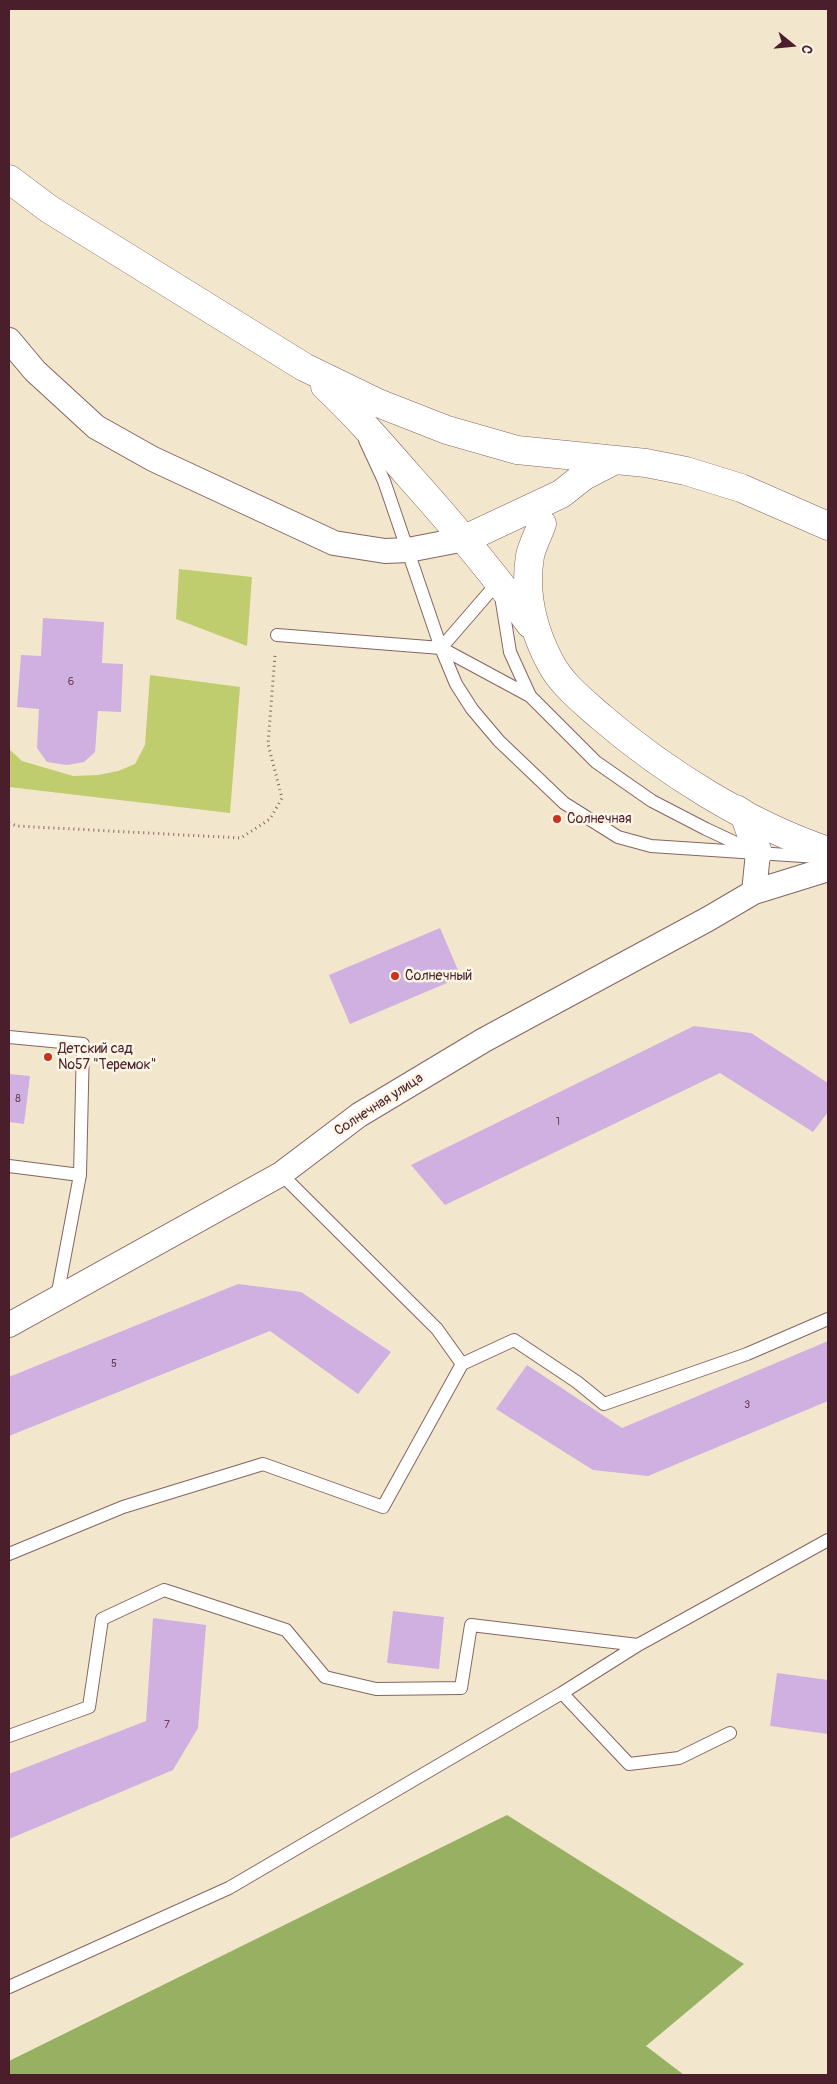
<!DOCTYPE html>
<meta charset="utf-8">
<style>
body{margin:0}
#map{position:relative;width:837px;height:2084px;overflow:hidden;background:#f2e7cc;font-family:Pangolin,sans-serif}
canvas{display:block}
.frame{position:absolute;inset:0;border:10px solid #4a1f2b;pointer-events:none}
.north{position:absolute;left:767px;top:20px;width:50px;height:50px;-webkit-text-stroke:4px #fcf5e5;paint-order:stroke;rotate:107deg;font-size:14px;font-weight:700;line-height:20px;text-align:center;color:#4a1f2b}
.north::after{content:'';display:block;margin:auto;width:18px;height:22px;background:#4a1f2b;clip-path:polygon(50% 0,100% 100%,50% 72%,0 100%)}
</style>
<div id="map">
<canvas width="837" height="2084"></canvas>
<div class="frame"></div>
<div class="north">С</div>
</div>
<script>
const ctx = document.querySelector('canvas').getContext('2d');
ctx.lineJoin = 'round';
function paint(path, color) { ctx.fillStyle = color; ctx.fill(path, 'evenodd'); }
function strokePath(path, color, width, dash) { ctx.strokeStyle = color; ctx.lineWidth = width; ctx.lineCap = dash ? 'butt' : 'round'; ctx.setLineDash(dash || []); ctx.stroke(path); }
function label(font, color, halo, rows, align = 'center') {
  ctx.font = font + ' Pangolin,sans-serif'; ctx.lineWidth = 5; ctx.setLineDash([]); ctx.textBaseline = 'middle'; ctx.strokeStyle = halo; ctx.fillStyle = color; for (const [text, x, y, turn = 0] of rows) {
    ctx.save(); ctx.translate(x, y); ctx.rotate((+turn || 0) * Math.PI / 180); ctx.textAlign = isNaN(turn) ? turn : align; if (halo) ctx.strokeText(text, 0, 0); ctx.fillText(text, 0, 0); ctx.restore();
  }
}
const green = new Path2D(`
 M179 569 252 577 247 646 176 619Z
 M150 675 240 687 230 813 9 787V749L22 761 73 776 98 775 118 771 135 764 145 745Z`);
const forest = new Path2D(`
 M507 1815 744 1964 646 2046 684 2075H9V2061Z`);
const building = new Path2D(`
 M43 618 104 622 102 663 123 664 121 712 98 711 95 752 84 762 67 765 47 762 37 748 39 709 17 707 21 655 41 656Z
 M440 928 461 977 350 1024 329 975Z
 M694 1026 751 1033 828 1083V1112L813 1132 720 1073 445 1205 411 1165Z
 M9 1074 30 1076 24 1124 9 1122Z
 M238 1284 301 1292 391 1352 358 1394 270 1331 9 1436V1377Z
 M828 1341V1401L648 1476 593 1470 496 1409 527 1365 622 1428Z
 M393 1611 444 1617 439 1669 387 1663Z
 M153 1618 206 1625 198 1728 173 1770 9 1839V1774L146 1721Z
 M777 1673 828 1680V1734L770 1726Z`);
const path = new Path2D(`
 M9 823 17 826 241 838 270 819 282 798 268 744 275 655`);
const lane = new Path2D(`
 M365 440 384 481 441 648 456 684 472 709 499 741 564 803 618 837 651 846 818 857
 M501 596 510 652 530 696
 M277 635 441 648 530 696 596 762 652 801 706 829 751 850
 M441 648 499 581
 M9 1037 83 1044 80 1175 57 1297
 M9 1166 80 1175
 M281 1174 437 1329 462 1364 514 1340 577 1382 604 1404 747 1354 828 1319
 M9 1554 123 1507 263 1464 383 1507 462 1364
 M562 1693 629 1764 679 1758 730 1733
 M9 1736 89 1707 102 1619 164 1590 286 1630 325 1677 376 1689 461 1688 471 1625 638 1645
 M9 1987 229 1888 562 1693 638 1645 828 1540`);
const street = new Path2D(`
 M9 340 35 371 96 427 153 459 334 543 385 551 408 550 465 539
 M754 892 758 853
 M9 1325 281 1174 359 1115 484 1040 708 919 754 892 828 869`);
const secondary = new Path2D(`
 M9 179 49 209 304 367 378 403 447 430 517 450 646 463 686 471 741 488 828 526
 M325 386C355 414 382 445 409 476 452 524 493 572 530 624
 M542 524C538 535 532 546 530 556 524 593 533 630 550 662 561 684 583 701 601 717 665 772 748 824 828 851
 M465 539 561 494 584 476 613 461
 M736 809 744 814 758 853`);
const markers = [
 [557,819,5,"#c8321e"],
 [395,976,5,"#c8321e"],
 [48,1057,5,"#c8321e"]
];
const numberNames = [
 ["6",71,682],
 ["8",18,1099],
 ["1",558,1122],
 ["5",114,1364],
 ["3",747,1405],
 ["7",167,1725]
];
const poiNames = [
 ["Солнечная",567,819],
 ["Солнечный",405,976],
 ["Детский сад",58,1049],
 ["№57 \"Теремок\"",58,1065]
];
const streetNames = [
 ["Солнечная улица",379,1105,-33]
];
paint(green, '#c0cd6f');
paint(forest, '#98b062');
paint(building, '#d0afe1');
strokePath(lane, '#856563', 14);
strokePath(street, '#856563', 26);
strokePath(secondary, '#856563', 29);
strokePath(path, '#856563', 3, [1, 4]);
strokePath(lane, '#fff', 12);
strokePath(street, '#fff', 24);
strokePath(secondary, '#fff', 28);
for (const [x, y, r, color] of markers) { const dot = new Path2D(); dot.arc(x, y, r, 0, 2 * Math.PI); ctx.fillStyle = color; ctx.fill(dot); strokePath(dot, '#fcf5e5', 2); }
label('11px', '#6c4358', null, numberNames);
label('14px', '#4a1f2b', '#fcf5e5', poiNames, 'left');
label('14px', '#4a1f2b', '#fcf5e5', streetNames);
</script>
